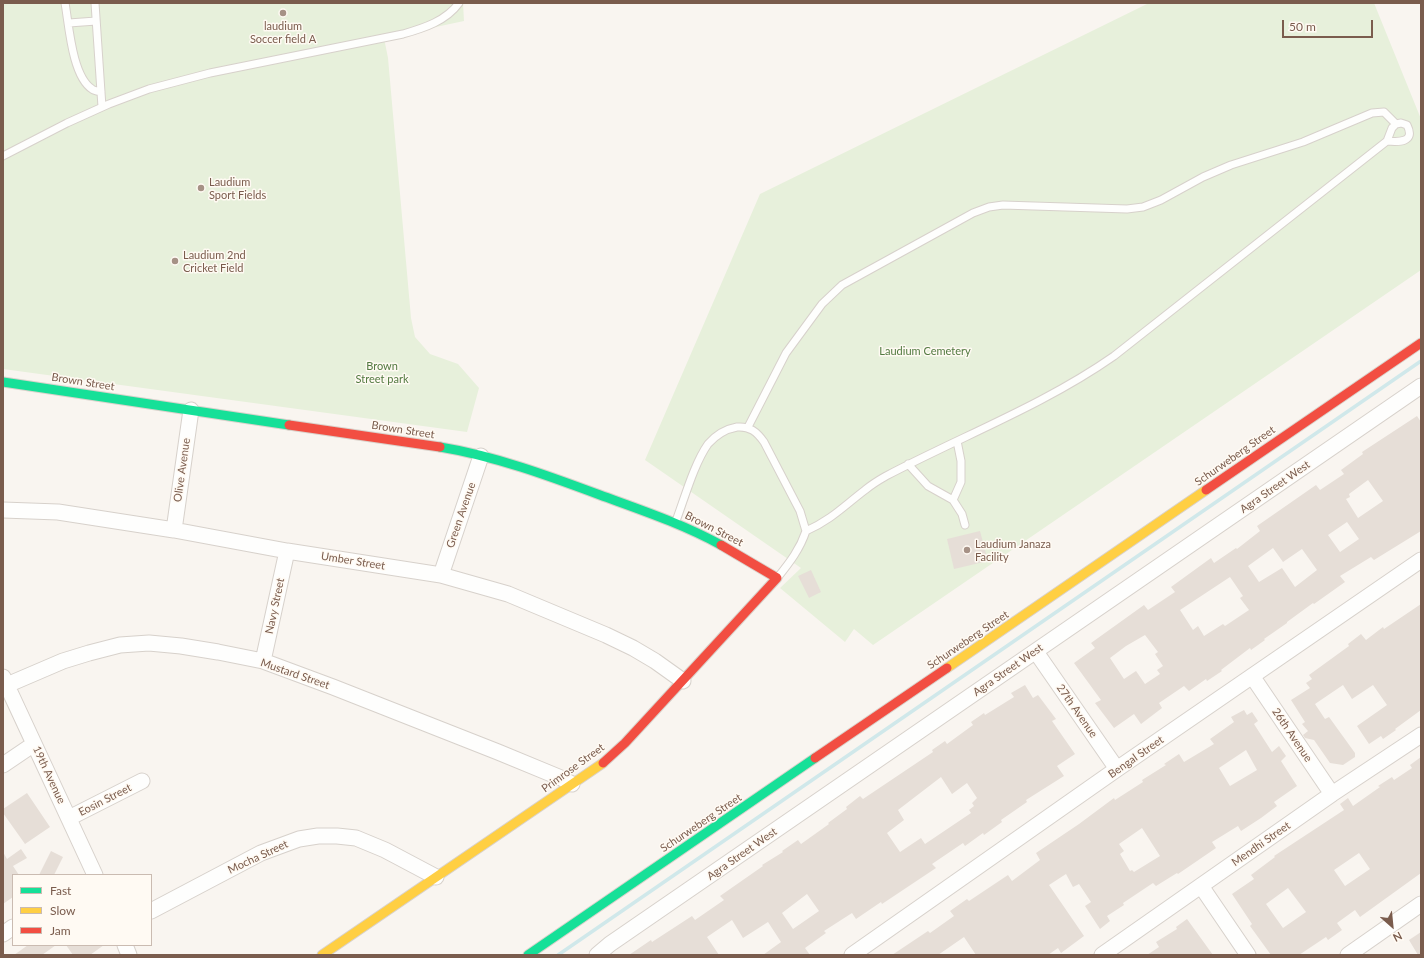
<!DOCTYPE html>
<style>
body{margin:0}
#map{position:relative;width:1424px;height:958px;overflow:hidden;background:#f9f5f0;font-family:Lato,sans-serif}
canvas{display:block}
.frame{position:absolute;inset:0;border:4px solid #7a5c4d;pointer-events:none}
.legend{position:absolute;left:12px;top:874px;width:140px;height:72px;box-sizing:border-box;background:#fffaf3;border:1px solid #cabbb1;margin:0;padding:5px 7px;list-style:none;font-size:12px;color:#7a5c4d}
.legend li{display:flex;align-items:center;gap:8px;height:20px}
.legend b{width:20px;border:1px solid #cabbb1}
.north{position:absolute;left:1372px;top:906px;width:40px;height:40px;-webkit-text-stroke:3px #fffaf3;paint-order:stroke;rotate:153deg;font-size:11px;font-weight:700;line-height:16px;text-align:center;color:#7a5c4d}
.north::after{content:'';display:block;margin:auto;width:14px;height:18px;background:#7a5c4d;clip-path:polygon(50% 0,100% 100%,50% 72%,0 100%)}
.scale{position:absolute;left:1282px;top:20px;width:91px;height:18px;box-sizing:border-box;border:2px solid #7a5c4d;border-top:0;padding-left:5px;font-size:12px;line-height:14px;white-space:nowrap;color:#7a5c4d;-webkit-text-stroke:3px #fffaf3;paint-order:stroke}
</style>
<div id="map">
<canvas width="1424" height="958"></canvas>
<div class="frame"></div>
<ul class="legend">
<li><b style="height:5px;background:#16e098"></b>Fast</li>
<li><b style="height:5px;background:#ffcf43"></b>Slow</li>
<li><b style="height:5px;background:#f24e42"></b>Jam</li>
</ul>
<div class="north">N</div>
<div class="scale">50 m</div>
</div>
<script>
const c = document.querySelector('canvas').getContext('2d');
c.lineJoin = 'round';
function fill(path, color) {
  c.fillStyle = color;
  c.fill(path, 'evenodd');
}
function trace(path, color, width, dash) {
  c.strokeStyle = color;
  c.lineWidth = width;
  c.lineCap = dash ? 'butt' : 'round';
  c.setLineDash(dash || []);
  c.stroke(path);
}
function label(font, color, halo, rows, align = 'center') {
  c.font = font + ' Lato,sans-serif';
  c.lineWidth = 3;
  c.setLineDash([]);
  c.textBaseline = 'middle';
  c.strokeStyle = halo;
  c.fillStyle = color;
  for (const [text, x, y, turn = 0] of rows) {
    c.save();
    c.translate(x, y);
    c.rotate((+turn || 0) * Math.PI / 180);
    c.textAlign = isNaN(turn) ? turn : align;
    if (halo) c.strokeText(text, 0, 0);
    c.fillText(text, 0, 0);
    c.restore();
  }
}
fill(new Path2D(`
 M3,3H463L464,21L384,38L388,58L411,318L415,337L430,354L458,364L479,388L467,432L3,369Z
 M1149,3H1374L1421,119V270L873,645L854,629L845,642L780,588L801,568L645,460L760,194Z`), '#e7f0db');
trace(new Path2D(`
 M558,955L1421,361`), '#d0e8ea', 3.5);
fill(new Path2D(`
 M1417,416L1421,422V531L1374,560L1371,557L1340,576L1345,582L1314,604L1313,603L1287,622V623L1264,639L1265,640L1251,650L1250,648L1221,670L1222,671L1207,681L1206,679L1189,691L1184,686L1159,703L1162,708L1141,724L1134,714L1114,728L1095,703L1101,700L1074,663L1095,648L1091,643L1144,605L1148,610L1175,592L1171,587L1211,558L1214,563L1236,548L1237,549L1260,531L1257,526L1316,485L1320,490L1344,474L1341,470L1363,454L1362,452ZM1368,480L1383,501L1358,518L1346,499L1350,497L1349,494ZM1347,522L1359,539L1340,552L1328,535ZM1273,548L1283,562L1302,549L1317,570L1295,587L1282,568L1259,582L1248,566ZM1230,577L1243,596L1240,598L1249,610L1225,626L1223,624L1204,636L1198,626L1193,630L1180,610ZM1145,635L1158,652L1155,654L1163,666L1157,670L1160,674L1145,684L1136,671L1124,679L1110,658L1126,646Z
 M980,531L988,561L954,569L947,539Z
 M811,570L821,592L809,598L798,576Z
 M1421,604V710L1395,729L1396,730L1383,739L1381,736L1369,744L1357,726L1387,705L1373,685L1352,699L1343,685L1315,704L1325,719L1329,717L1355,753V757L1343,765L1330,763L1314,740L1305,738L1303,735L1308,731L1302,724L1305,722L1291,700L1310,688L1306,683L1312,679L1309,675L1349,646L1348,644L1361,634L1366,640L1383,627L1384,629Z
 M1025,685L1033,698L1038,695L1056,719L1052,721L1075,754L1057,766L1064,776L1026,800L1027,802L1001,820L1002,822L984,835L983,833L965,846L963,843L932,864L936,868L882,904L881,902L856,919L852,913L824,931L826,933L805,948L810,955H763L781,942L768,922L743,938L732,920L707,937L719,955H629L651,940L652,942L692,916L695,920L724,900L720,896L763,866L762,865L783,852L782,851L798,840L801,844L829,824L828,823L847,809L846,807L860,796L863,799L933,752L932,750L945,741L947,744L973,725L971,722L984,713L985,715L1014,697L1011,693ZM941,777L952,794L967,783L977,798L972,803L974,806L969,810L971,813L925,844L921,838L900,852L887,833L904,820L898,810ZM807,894L819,911L793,929L782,913Z
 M1244,710L1247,715L1252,712L1258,721L1254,724L1272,752L1279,746L1286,756L1281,761L1297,786L1274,802L1277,806L1261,818L1241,831L1238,826L1212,842L1216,848L1178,874L1177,873L1156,886L1153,883L1123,903L1124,905L1107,916L1110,921L1100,929L1085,906L1091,902L1079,884L1073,887L1066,874L1049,885L1084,936L1061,953L1058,948L1048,955H976L964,937L938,955H892L928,931L930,933L954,916L950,911L967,899L969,901L1008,875L1012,881L1040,860L1036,853L1079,824L1114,798L1115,800L1143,782L1142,780L1166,765L1164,764L1179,754L1184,762L1214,744L1210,739L1234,722L1231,717ZM1246,750L1257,770L1230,786L1219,768ZM1142,828L1160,856L1134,872L1132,870L1130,871L1120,854L1124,851L1119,844Z
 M1421,757V873L1360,917L1355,910L1337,923L1342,930L1328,940L1326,937L1299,955H1271L1250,926L1252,924L1232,894L1254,879L1251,875L1275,857L1274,856L1344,810L1340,804L1348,798L1353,806L1380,787L1378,786L1392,777L1394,780L1412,768L1410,765ZM1359,853L1370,869L1345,886L1334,870ZM1288,888L1306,912L1283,928L1266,904Z
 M27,793L50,827L25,844L3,813V809Z
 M21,849L27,858L13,866L19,875H13V897L3,904V852L7,859Z
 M51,851L63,857L54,875H39Z
 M1187,919L1213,955H1147L1159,947L1156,942L1177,929L1176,927Z
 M1421,932V955H1418L1409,940Z
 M28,945H56L42,955H14Z
 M66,945H104L90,955H73Z`), '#e6ded7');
const lane = new Path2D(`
 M65,3C69,25 72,76 92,89C94,91 98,91 101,92
 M95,3L102,107
 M69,23L96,21
 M3,156L67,123L109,104L149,89L210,73L403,34C424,28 446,21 459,3
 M748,427L786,353L822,304L842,285L973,213L989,207L1003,205L1127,209L1143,207L1161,200L1203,177L1231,165L1303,142L1372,113L1384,112L1396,124
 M908,464L928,486L953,500L962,514L965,525
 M953,500L961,482V461L957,441
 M676,521C685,497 694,464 708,444C715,436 726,429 737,427C750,426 757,432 764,442L800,511L806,531
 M806,531C831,520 844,506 865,490C871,485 879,480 886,476C962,436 1044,405 1114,356L1387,141L1392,128L1396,124L1401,123L1407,125C1416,143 1398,142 1387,141
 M778,577C790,562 800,549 806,531`);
const street = new Path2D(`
 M3,510L58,512L174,530L287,551L441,575L508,594L606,635L633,648L655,661L683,681
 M174,530L191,410
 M441,575L481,456
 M1036,652L1117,769
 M263,661L287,551
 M1252,676L1332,794
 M3,677L95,875
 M7,685L63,661L89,653L120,645L149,643L181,646L218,652L263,661L333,687L498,752L561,778L572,784
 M3,765L34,744
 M69,818L142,781
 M1201,886L1248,955
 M151,911L261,853L299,839L318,836H337L356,838L385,850L436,877
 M3,934L13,927
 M125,945L129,955
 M597,955L610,944L1421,386
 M852,955L1117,769L1421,560
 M1102,955L1332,794L1421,735
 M1348,955L1421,904`);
const fast = new Path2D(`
 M3,382L289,425
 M440,447C495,456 549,476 600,495C641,510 683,524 721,545
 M528,955L815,758`);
const slow = new Path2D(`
 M947,668L1206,490
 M322,955L603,763`);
const jam = new Path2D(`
 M289,425L440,447
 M1206,490L1421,343
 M815,758L947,668
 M603,763L625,743L777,578L721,545`);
trace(lane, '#d7d1cb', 9);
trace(street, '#d7d1cb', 17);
trace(fast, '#d9d2cb', 11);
trace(slow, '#d9d2cb', 11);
trace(jam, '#d9d2cb', 11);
trace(lane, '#fefefd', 7);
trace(street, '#fefefd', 15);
trace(fast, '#16e098', 9);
trace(slow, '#ffcf43', 9);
trace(jam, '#f24e42', 9);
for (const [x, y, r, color] of [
 [283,13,4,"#a69286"],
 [201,188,4,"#a69286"],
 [175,261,4,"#a69286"],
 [967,550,4,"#a69286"]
]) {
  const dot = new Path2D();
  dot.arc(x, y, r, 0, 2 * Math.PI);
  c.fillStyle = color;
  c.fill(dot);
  trace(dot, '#fffaf3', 1.5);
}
label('11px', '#7a5c4d', '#fffaf3', [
 ["laudium",283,26,"center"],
 ["Soccer field A",283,39,"center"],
 ["Laudium",209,182],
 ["Sport Fields",209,195],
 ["Laudium 2nd",183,255],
 ["Cricket Field",183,268],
 ["Laudium Janaza",975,544],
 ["Facility",975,557]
], 'left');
label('11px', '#537a41', '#fffaf3', [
 ["Laudium Cemetery",925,351],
 ["Brown",382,366],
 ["Street park",382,379]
]);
label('11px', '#7a5c4d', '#fffaf3', [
 ["Brown Street",83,382,9],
 ["Brown Street",403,430,9],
 ["Schurweberg Street",1235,456,-35],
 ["Olive Avenue",182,470,-82],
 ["Agra Street West",1275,487,-35],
 ["Green Avenue",461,515,-71],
 ["Brown Street",714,529,27],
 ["Umber Street",353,561,9],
 ["Navy Street",275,606,-78],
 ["Schurweberg Street",968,640,-34],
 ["Agra Street West",1008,670,-35],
 ["Mustard Street",295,674,19],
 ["27th Avenue",1077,711,55],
 ["26th Avenue",1292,735,56],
 ["Bengal Street",1136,757,-35],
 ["Primrose Street",573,768,-36],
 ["19th Avenue",49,775,65],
 ["Eosin Street",105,800,-27],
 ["Schurweberg Street",701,823,-34],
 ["Mendhi Street",1261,844,-35],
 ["Agra Street West",742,854,-35],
 ["Mocha Street",258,857,-25]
]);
</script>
